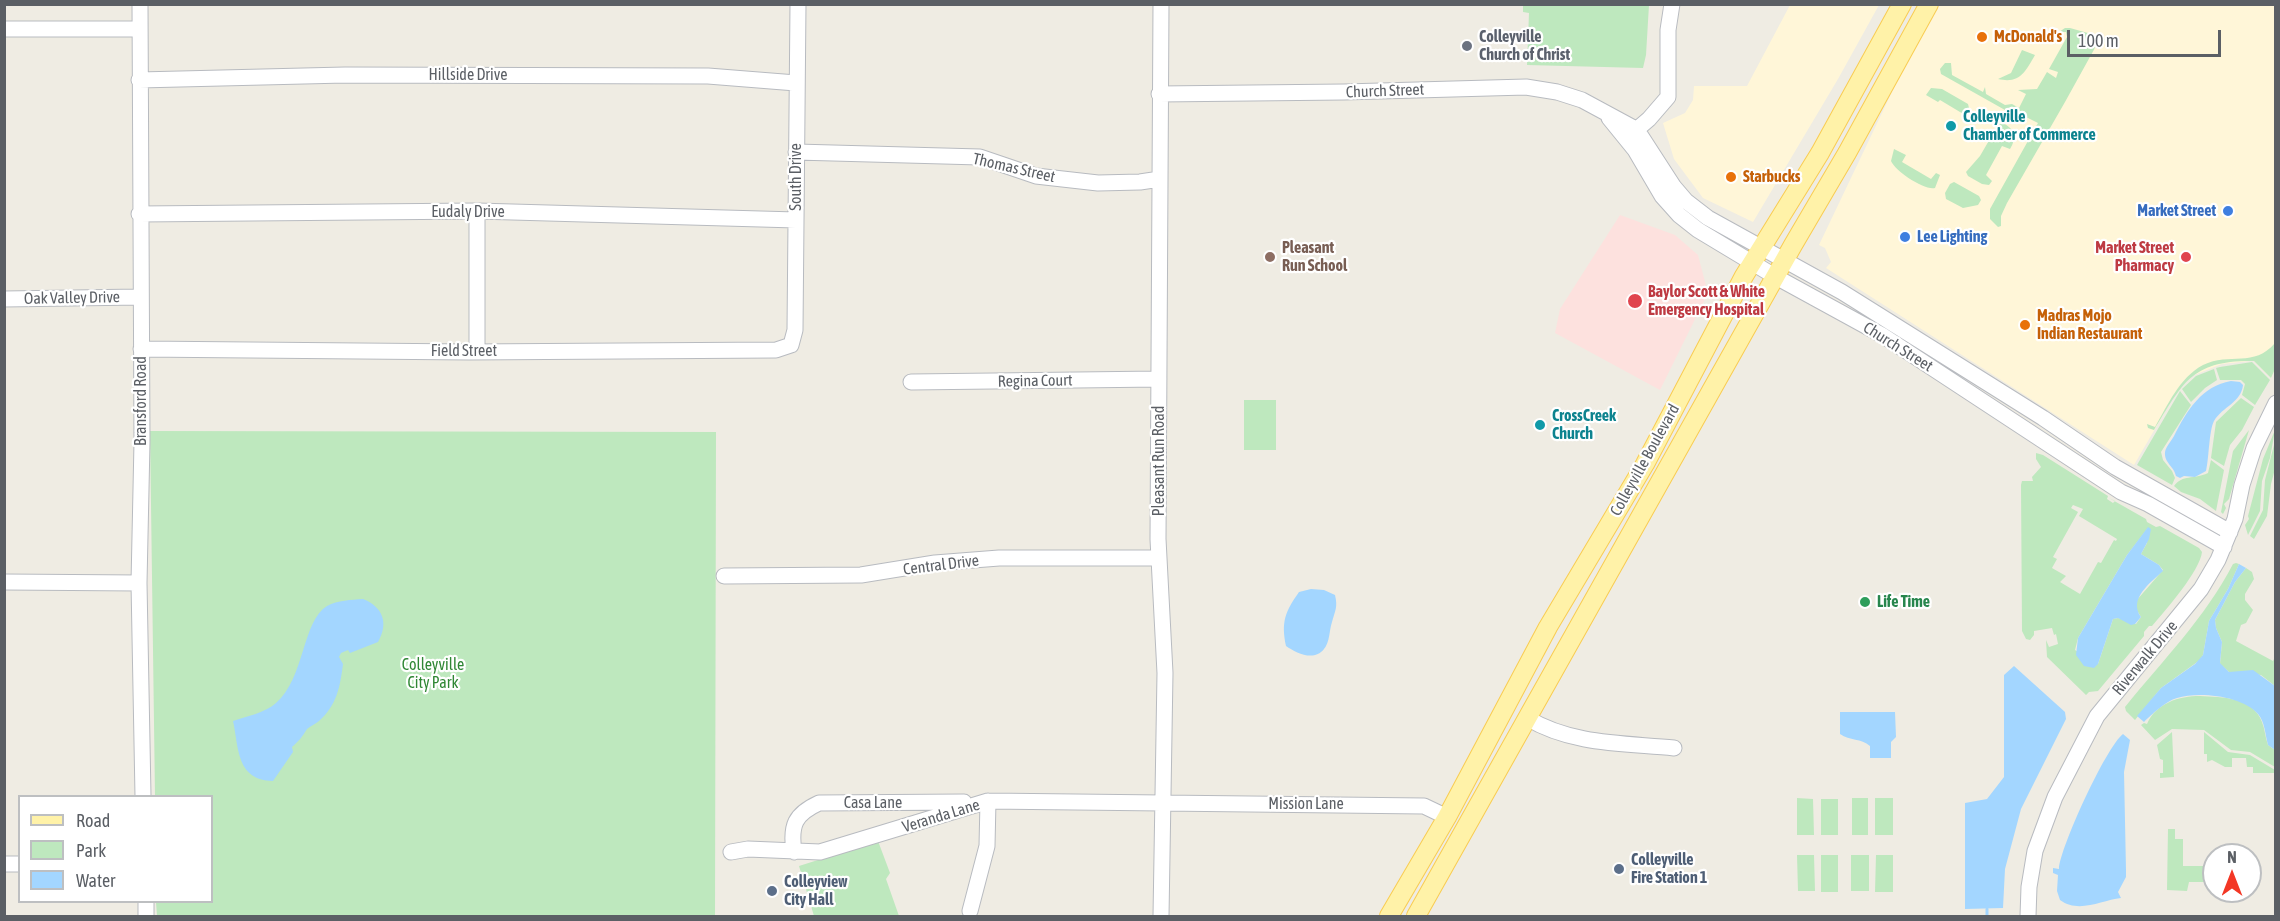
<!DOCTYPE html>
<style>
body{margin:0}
#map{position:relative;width:2280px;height:921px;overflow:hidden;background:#efece3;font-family:"Asap Condensed",sans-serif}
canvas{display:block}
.frame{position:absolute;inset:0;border:6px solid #5b5f65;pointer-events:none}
.legend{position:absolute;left:18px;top:795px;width:195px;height:108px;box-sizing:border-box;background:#fff;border:2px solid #bdbfc1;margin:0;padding:8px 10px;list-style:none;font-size:18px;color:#5b5f65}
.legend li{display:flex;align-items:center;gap:12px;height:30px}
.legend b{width:30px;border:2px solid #bdbfc1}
.north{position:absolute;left:2202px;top:843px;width:60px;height:60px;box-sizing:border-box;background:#fff;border:2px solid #bdbfc1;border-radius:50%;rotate:0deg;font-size:16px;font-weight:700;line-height:24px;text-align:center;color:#5b5f65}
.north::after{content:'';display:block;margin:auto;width:21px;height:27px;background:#f33725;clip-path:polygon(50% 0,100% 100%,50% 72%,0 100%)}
.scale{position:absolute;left:2067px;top:30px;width:154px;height:27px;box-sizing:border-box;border:3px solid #5b5f65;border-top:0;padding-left:8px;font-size:18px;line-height:21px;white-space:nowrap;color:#5b5f65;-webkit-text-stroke:4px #fff;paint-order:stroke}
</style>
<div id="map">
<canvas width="2280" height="921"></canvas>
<div class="frame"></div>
<ul class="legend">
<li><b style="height:8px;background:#fff2a8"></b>Road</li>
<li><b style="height:16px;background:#bee8be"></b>Park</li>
<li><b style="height:16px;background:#a3d6ff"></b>Water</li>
</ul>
<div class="north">N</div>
<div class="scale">100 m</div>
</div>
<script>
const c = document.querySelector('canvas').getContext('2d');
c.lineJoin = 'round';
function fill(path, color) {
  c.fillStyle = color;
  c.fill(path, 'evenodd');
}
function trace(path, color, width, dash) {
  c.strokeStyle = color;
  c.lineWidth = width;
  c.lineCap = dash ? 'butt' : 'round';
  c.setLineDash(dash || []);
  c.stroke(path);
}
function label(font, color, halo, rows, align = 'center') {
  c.font = font + ' "Asap Condensed",sans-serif';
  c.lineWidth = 4.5;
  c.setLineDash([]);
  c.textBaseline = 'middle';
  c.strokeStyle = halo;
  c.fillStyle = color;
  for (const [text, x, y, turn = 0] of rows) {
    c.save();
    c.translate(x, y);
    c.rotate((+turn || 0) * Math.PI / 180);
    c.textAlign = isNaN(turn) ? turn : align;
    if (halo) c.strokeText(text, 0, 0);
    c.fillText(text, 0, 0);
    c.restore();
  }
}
fill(new Path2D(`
 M1790,5H1879L1838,79L1753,222L1703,198L1674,159L1663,123L1685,113L1693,100L1694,86H1747Z
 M1940,5H2275V369L2271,378L2254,361H2250L2222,364L2192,376L2177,391L2134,465L1826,268L1831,262L1825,248L1819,245L1902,71Z`), '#fff6d8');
fill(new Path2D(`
 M1620,215L1675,235L1698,255L1708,293L1660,390L1555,333L1560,309Z`), '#fde1de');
fill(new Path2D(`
 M1523,5H1649L1646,55L1643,68L1527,65L1529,13L1523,12Z
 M2070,28L2102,37L2105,39L2104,43L2096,46L2065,102L2007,203L2001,216V226L1998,227L1990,219V209L2038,123L2028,118L2021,119L1941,74L1940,69L1945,63H1951L1952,75L1983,92L1985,87L1986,94L2005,105L2012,104L2019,108L2026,94L2018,90L2037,89L2047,72L2056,78L2058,72L2049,69L2067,37L2066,32H2059L2065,28Z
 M2022,50L2035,55C2025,72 2020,84 1998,79L2011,73Z
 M1931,88L1942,89L1968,104L1969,108L1965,115L1940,100L1938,102L1926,95Z
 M2003,123C2015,129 2017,138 2010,149L2002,146L1986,175L1992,181L1989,185L1982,184L1968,176L1966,172L1980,156L1998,125Z
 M1894,149L1906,155L1902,162L1931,179L1936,173L1940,175L1935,188C1925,191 1895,171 1891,161Z
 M1954,182L1979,196L1981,200L1978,205L1963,208L1946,199L1945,193L1950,184Z
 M2275,343V369L2271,378L2254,361C2191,360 2183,383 2154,430L2148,428L2147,424L2155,427C2168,405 2179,378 2203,365C2230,352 2254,368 2275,343Z
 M2252,362L2270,380L2255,405L2242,395L2245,384L2241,380H2220L2216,368L2220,367Z
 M2214,369L2217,380L2205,388L2191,402L2182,389L2196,376Z
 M2180,391L2191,405L2161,452L2163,460L2172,471L2175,478L2172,485L2137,465Z
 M2241,398L2254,407L2242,430L2230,445L2224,466L2211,458L2216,422Z
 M1244,400H1276V450H1244Z
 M2249,430L2229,499L2224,504L2226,508L2223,514L2221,512L2233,451Z
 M2275,430L2270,458L2262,481L2260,511L2248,535L2245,525L2249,519L2248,516L2263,459Z
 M150,431L716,432L715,916H157L156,902H212V796H155Z
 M2275,441V469L2271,484L2267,516L2254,539L2250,536L2263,510L2265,480Z
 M2036,453L2043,455L2108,496L2107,499L2113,503L2115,501L2109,498L2146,519L2147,522L2156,527L2160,526L2199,548L2202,552C2200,571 2165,611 2152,626H2149L2144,632V636L2098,691L2089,692L2086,695L2047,657L2046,640L2049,647L2058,644L2056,634L2054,635L2052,628L2034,631V635L2030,640L2026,639L2022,631L2021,485L2022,481H2033L2032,477L2041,467L2036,459ZM2073,505L2083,509L2079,516L2117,539L2116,541L2114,540L2101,563L2098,562L2080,594L2060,582L2066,576L2052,568L2057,559L2053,557L2078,512L2071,508ZM2148,528L2147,543L2141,554L2159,565L2163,570L2136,601V609L2141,617L2136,624L2118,618L2113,619L2098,664L2075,650L2078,638L2127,555Z
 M2211,460L2224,470L2216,511L2200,499L2181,492L2174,486C2183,474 2193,480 2208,473Z
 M2236,563L2239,564L2228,589L2209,621L2203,655L2200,660L2161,688L2135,720L2126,711L2125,707C2163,660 2205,618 2233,564Z
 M2246,568L2252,572L2254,579L2245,594V600L2253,610L2246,623L2241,625L2236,641L2273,661L2275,657V686L2261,675L2229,672L2220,664L2222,642L2216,628L2215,620L2235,582Z
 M2200,696C2222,697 2253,697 2262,722C2265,729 2265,737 2268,745L2275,750V767L2250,752L2231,750L2204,730L2172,729L2155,740L2141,725L2144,723L2147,724C2156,703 2179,696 2200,696Z
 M2172,732L2174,777L2160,778V773H2163V760L2160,759L2157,745Z
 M2204,732L2228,752L2250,755L2275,770V773H2253V767H2247L2246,758H2232V767H2225L2212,760L2207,762V754H2204Z
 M1797,798L1813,799L1814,835H1797Z
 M1852,798H1868V835H1852Z
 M1875,798H1893V835H1875Z
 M1821,799H1838V835H1821Z
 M2168,829H2175V839H2183V866H2209L2208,882H2189L2187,891L2167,890Z
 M878,841L890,873L886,879L899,916H814L799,866Z
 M1797,855H1814L1815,891H1798Z
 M1821,855H1838V892H1821Z
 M1851,855H1869V891H1851Z
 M1876,855H1893V892H1875Z`), '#bee8be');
fill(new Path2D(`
 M2231,381L2240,382L2243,385C2241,403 2223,406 2214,421C2209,430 2209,459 2206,471L2195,477L2184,476L2180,478L2176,476C2174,466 2164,463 2165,452C2166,447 2171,441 2174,436C2187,410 2202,386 2231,381Z
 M2148,527L2151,529L2149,539L2141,554L2159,565L2163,571C2150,583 2128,599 2141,617L2135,624L2131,625L2118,618L2113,619L2098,664L2094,668L2084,666L2076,655L2078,638L2127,555Z
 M2239,564L2246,568L2235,582L2215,620L2216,628L2222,642L2220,663L2229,672L2253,670L2275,686V750L2268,745C2265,734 2265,722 2258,714C2243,696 2199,691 2177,698C2166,701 2151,715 2144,722L2137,716L2161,688L2195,664L2203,655L2209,621L2228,589Z
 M1311,589L1324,590L1335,595C1338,607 1335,611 1332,622C1329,631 1330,642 1324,649C1314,662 1296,653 1286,646C1281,622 1285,612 1299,592Z
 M363,599C383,607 389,623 378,642L350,653L348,650L341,653L339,657L343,664C340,687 337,705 319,721C316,724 310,726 307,729C302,737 300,740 292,747L293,752L273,781C236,780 239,748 233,721C247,716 265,713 276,703C305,678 302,621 327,606C338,600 351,600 363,599Z
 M2014,666L2065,712L2066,719L2021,809L2005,869L2003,908L1965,909V803L1987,799L2004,777V675Z
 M1840,712H1895L1896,737L1891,742V758H1870V746C1861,738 1850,741 1840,734Z
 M2123,734L2130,740L2124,772L2126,870V877L2118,892L2121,898C2102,900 2079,914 2060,900L2057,891L2058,875L2053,873V868L2059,869C2060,848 2106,747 2123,734Z`), '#a3d6ff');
trace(new Path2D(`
 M1987,916V909`), '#a3d6ff', 3);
const minor = new Path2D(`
 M140,4L142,442L139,583L143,796
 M1161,4L1158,539L1165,673L1161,916
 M4,29H139
 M139,80L345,75L708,76L796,83
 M1159,94L1344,92L1526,87L1557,92L1582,100L1632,127L1641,136L1674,187L1686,201L1708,218L1842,292L2043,418L2115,467L2230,532
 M1609,118L1635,150L1662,196L1679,215L1698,230L1776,277L1882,335L2121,492L2148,504L2224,547
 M1628,137L1649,119L1668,97V30L1672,4
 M796,152L980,157L1036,176L1098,183L1140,182L1160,179
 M139,214L477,211L796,220
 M4,299L140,297
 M141,349L469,352L776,350L791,345L795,330L798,4
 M477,351V211
 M911,382L1159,379
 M724,576L861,575L935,563L999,558H1159
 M4,582L139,583
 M1527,718C1572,745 1623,743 1674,748
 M731,852L748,849L820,852L988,801L1424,806L1447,817
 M794,852C790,825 795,814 819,803L964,802
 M4,864H20
 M146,902V916
 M970,911L987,846L988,801
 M2028,916L2029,887L2035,851L2055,797L2097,716L2201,589L2218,560L2235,519L2242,485L2254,448L2276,403`);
const major = new Path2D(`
 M1389,916L1447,817L1548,627L1645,464L1744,276L1820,153L1902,4
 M1416,916L1793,245L1847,153L1929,4`);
trace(minor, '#b8bbc0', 17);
trace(major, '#f9cc51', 20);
trace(minor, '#fff', 15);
trace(major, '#fff2a8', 18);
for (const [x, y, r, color] of [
 [1982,37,6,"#e8710a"],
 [1467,46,6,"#6b7280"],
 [1951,126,6,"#0f9aa8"],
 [1731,177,6,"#e8710a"],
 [2228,211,6,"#3f7fe0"],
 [1905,237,6,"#3f7fe0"],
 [1270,257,6,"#8d6e63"],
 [2186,257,6,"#e0444e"],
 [1635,301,8,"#e0444e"],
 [2025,325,6,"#e8710a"],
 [1540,425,6,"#0f9aa8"],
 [1865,602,6,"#2e9e5b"],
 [1619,869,6,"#5c6f8a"],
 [772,891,6,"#5c6f8a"]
]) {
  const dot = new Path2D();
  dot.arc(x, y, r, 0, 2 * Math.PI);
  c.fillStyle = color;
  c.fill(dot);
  trace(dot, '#fff', 2);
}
label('bold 16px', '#5b616d', '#fff', [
 ["Colleyville",1479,37],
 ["Church of Christ",1479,55]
], 'left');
label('bold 16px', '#c56008', '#fff', [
 ["McDonald's",1994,37],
 ["Starbucks",1743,177],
 ["Madras Mojo",2037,316],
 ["Indian Restaurant",2037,334]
], 'left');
label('16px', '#5b5f65', '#fff', [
 ["Hillside Drive",468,75],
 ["Church Street",1385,91,-2],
 ["Thomas Street",1014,168,13],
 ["South Drive",796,177,-90],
 ["Eudaly Drive",468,212],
 ["Oak Valley Drive",72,298,-1],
 ["Church Street",1898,347,32],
 ["Field Street",464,351],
 ["Regina Court",1035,381,-1],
 ["Bransford Road",141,401,-90],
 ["Colleyville Boulevard",1645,460,-61],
 ["Pleasant Run Road",1159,461,-90],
 ["Central Drive",941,565,-7],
 ["Riverwalk Drive",2145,658,-50],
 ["Casa Lane",873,803],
 ["Mission Lane",1306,804],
 ["Veranda Lane",941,816,-17]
]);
label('bold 16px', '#0d838f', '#fff', [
 ["Colleyville",1963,117],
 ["Chamber of Commerce",1963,135],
 ["CrossCreek",1552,416],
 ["Church",1552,434]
], 'left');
label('bold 16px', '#366cbe', '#fff', [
 ["Market Street",2216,211],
 ["Lee Lighting",1917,237,"left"]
], 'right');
label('bold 16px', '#785e54', '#fff', [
 ["Pleasant",1282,248],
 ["Run School",1282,266]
], 'left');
label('bold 16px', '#be3a42', '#fff', [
 ["Market Street",2174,248],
 ["Pharmacy",2174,266],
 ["Baylor Scott & White",1648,292,"left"],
 ["Emergency Hospital",1648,310,"left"]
], 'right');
label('bold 16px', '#27864d', '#fff', [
 ["Life Time",1877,602]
], 'left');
label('16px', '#308735', '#fff', [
 ["Colleyville",433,665],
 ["City Park",433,683]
]);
label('bold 16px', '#4e5e75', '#fff', [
 ["Colleyville",1631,860],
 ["Fire Station 1",1631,878],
 ["Colleyview",784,882],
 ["City Hall",784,900]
], 'left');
</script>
